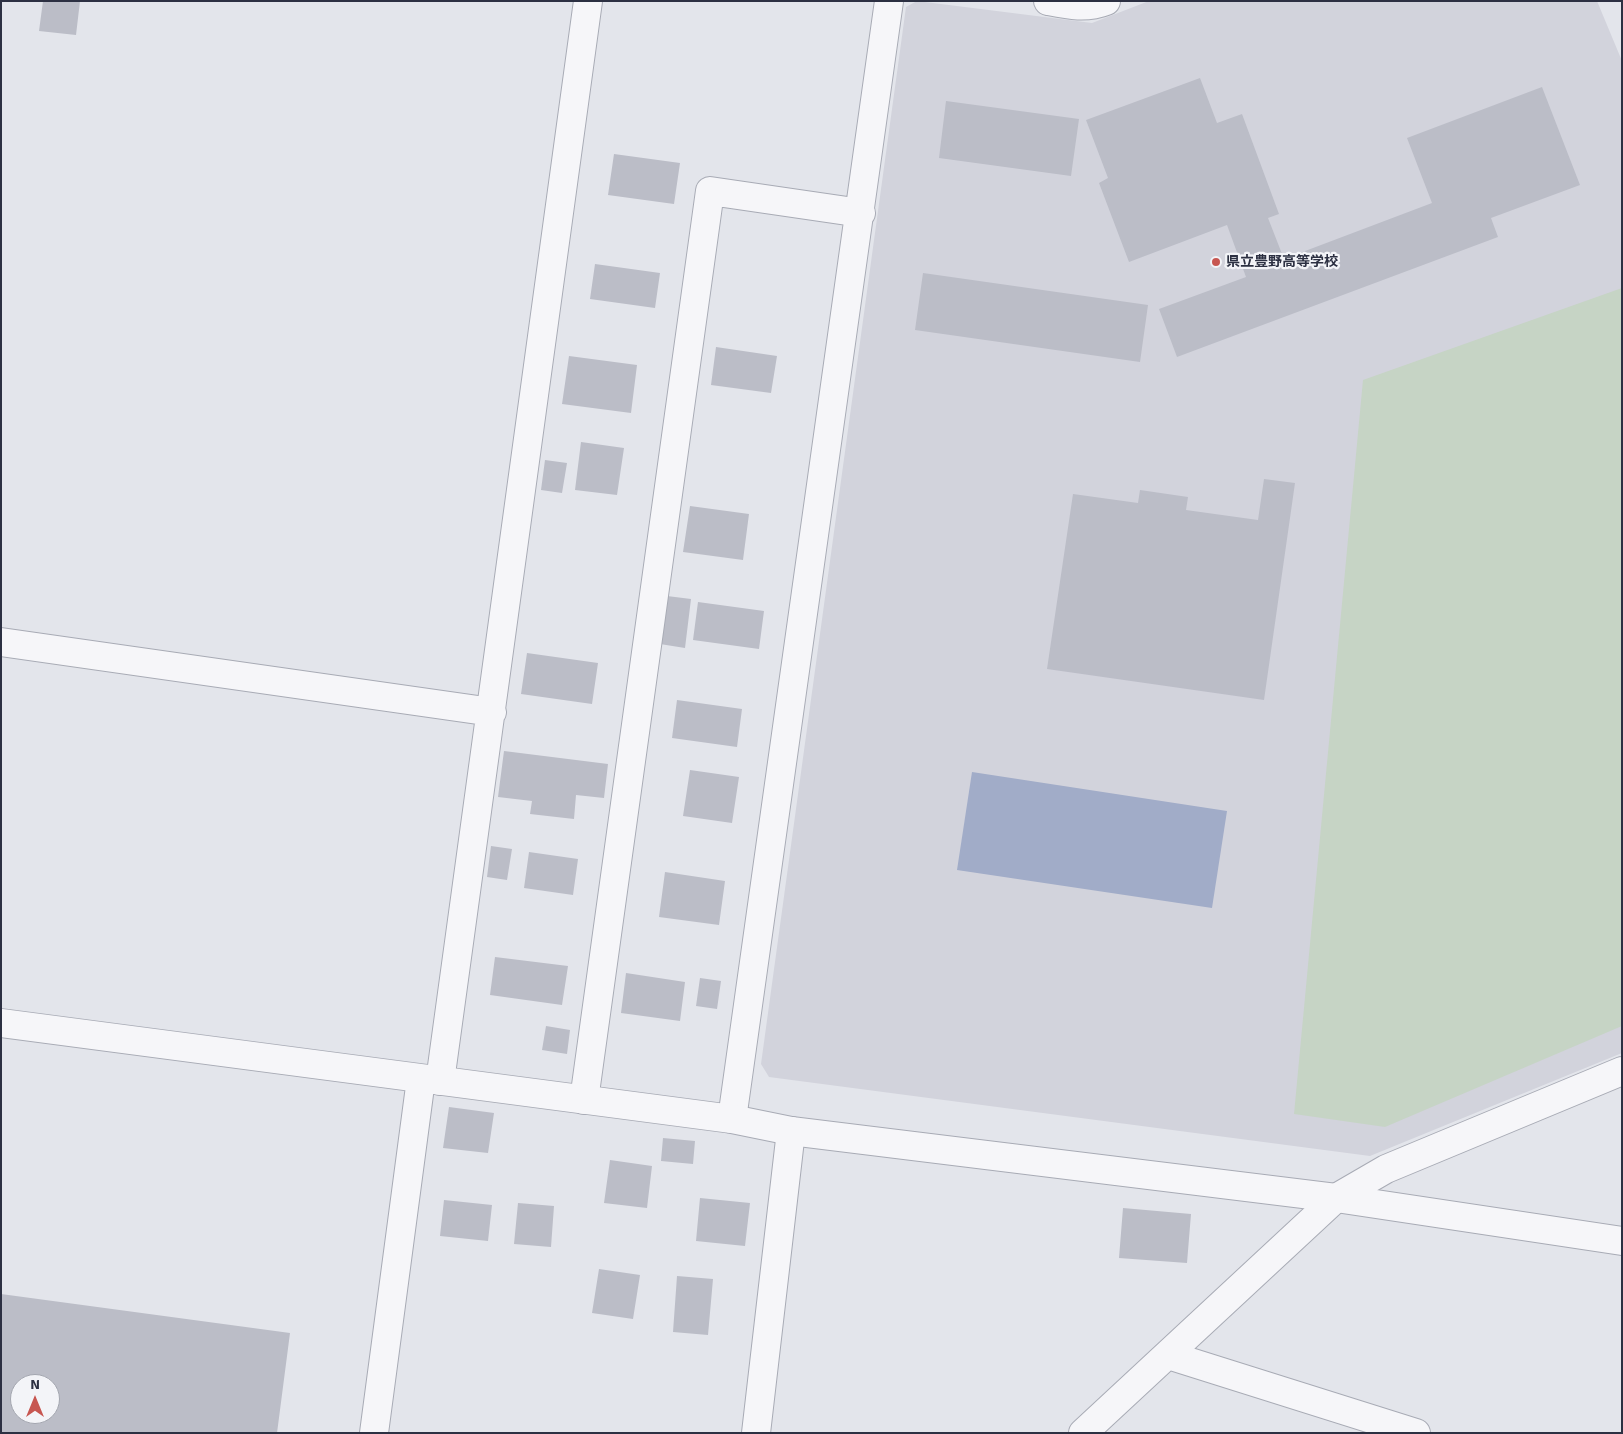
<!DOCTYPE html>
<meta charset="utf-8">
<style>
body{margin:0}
#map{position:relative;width:1623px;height:1434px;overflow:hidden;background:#e3e5eb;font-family:Signika,sans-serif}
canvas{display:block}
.frame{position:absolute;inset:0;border:2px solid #2c3042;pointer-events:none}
.north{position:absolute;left:10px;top:1374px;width:50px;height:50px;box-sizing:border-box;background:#f3f4f8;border:1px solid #a3a6af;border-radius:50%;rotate:0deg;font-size:14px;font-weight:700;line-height:20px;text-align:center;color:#2c3042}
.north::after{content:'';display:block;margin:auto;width:18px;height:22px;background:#c75651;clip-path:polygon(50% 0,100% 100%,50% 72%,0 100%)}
</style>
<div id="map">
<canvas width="1623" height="1434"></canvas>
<div class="frame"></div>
<div class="north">N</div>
</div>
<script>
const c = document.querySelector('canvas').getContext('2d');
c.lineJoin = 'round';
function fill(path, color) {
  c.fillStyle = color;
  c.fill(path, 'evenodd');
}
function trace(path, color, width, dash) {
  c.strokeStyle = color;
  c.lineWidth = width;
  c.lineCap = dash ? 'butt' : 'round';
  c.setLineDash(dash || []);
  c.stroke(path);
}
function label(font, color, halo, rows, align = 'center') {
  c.font = font + ' Signika,"Noto Sans JP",sans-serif';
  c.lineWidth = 4.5;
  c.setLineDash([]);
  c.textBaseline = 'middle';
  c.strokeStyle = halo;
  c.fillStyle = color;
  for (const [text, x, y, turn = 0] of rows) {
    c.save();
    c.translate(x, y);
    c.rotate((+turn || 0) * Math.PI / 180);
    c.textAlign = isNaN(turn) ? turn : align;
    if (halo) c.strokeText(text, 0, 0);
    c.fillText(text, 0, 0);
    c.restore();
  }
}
fill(new Path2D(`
 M917,1L1092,23L1149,1H1597L1622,61V1053L1370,1156L769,1077L761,1064L906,7Z`), '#d2d3dc');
fill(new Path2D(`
 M1622,288V1026L1385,1127L1294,1114L1363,380Z`), '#c6d4c5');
fill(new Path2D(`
 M972,772L1227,811L1212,908L957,870Z`), '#a1acc8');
fill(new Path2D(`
 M43,1H80L76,35L39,31Z
 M1200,78L1217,123L1242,114L1279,214L1268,218L1284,259L1432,203L1407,138L1542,87L1580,185L1491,218L1498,237L1177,357L1159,309L1246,277L1227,225L1129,262L1099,183L1108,178L1086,120Z
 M946,101L1079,119L1071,176L939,158Z
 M614,154L680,163L674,204L608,195Z
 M595,264L660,273L655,308L590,299Z
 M923,273L1148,305L1140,362L915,330Z
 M716,347L777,356L771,393L711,385Z
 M569,356L637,365L631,413L562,404Z
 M581,442L624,448L617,495L575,490Z
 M545,460L567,463L562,493L541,490Z
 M1264,479L1295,483L1264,700L1047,669L1073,494L1138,503L1140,490L1188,497L1186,510L1258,520Z
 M690,506L749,514L743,560L683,552Z
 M667,596L691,599L685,648L660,644Z
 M698,602L764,611L759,649L693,640Z
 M527,653L598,663L592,704L521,694Z
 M677,700L742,709L737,747L672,738Z
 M504,751L608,764L604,798L576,795L574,819L530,814L532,801L498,797Z
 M690,770L739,777L732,823L683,816Z
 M491,846L512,849L507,880L487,877Z
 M529,852L578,859L573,895L524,888Z
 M665,872L725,881L719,925L659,917Z
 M495,957L568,966L562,1005L490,995Z
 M626,973L685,982L680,1021L621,1013Z
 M700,978L721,981L717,1009L696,1006Z
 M546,1026L570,1030L567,1054L542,1050Z
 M449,1107L494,1113L488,1153L443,1148Z
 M663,1138L695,1141L693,1164L661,1161Z
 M610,1160L652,1166L647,1208L604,1203Z
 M700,1198L750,1203L745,1246L696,1241Z
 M444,1200L492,1205L488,1241L440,1236Z
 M518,1203L554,1206L551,1247L514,1244Z
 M1123,1208L1191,1214L1187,1263L1119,1258Z
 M599,1269L640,1275L633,1319L592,1313Z
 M677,1276L713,1279L708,1335L673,1332Z
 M1,1294L290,1333L277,1433H1ZM20,1384H50V1414H20Z`), '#bbbdc7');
const minor = new Path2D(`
 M1048,1C1068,5 1086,9 1106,1
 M1,642L492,712
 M440,1081L588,1
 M584,1100L710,191L861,213
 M732,1119L889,1
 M1168,1355L1416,1433
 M374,1433L421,1079
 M756,1433L791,1131
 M1083,1433L1336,1198L1386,1169L1622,1071`);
const tertiary = new Path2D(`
 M1,1023L732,1119L791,1131L1336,1198L1622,1241`);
trace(minor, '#a8abb5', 30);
trace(tertiary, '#a8abb5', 30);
trace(minor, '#f6f6f9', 28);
trace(tertiary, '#f6f6f9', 28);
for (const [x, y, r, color] of [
 [1216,262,5,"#c75651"]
]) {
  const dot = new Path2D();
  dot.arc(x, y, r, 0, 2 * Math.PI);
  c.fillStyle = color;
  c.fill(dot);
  trace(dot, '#f3f4f8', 2);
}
label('bold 14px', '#2c3042', '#f3f4f8', [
 ["県立豊野高等学校",1226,262]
], 'left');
</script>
